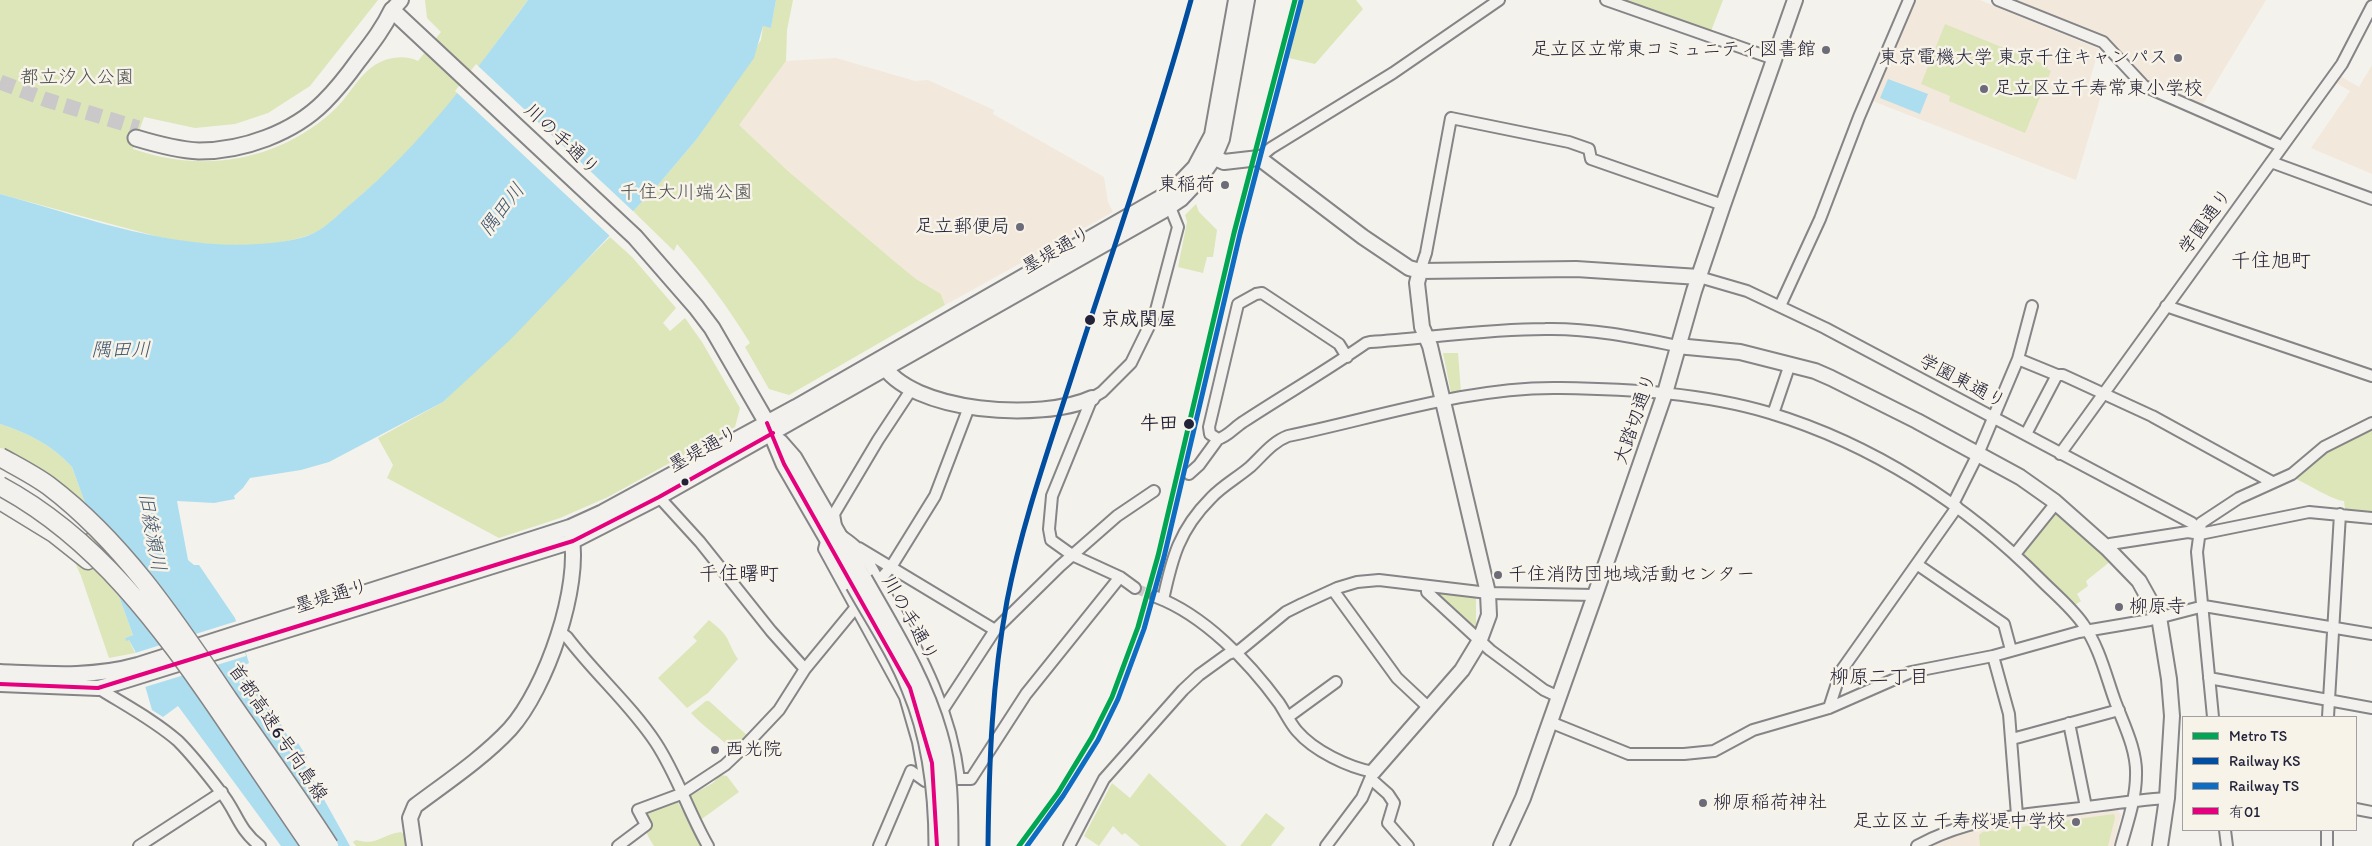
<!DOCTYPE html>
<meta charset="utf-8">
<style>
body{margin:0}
#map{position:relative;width:2372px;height:846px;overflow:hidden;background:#f4f2ec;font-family:Itim,"Klee One",sans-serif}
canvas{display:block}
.legend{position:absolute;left:2182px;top:716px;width:175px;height:115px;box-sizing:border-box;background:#f7f3e8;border:1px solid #a29fa3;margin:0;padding:6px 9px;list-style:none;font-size:15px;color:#22223b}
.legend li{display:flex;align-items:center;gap:10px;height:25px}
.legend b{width:25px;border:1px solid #a29fa3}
</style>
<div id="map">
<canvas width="2372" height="846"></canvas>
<ul class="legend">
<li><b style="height:6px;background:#00a651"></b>Metro TS</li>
<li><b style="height:6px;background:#014ea0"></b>Railway KS</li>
<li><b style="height:6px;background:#0f6cc3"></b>Railway TS</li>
<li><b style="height:6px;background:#e5007d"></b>有01</li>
</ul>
</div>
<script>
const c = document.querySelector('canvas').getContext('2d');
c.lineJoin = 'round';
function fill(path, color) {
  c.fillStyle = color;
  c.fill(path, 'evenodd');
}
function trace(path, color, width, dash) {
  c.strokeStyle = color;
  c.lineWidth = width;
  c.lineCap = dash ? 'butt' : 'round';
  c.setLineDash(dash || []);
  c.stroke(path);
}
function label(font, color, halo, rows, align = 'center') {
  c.font = font + ' Itim,"Klee One",sans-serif';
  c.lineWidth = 5;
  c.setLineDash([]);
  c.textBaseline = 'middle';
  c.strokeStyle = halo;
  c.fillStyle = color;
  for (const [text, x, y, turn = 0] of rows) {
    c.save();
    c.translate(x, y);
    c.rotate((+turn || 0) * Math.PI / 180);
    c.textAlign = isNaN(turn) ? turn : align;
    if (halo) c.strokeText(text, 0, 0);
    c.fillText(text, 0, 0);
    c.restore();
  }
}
fill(new Path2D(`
 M1912,0H1980L2099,49L2088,86L2100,91L2101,96L2076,180L1870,100L1889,55L1893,51Z
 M2016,0H2266L2203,104L2143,77L2108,39Z
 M836,58L915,81L928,80L994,110L993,114L1104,177L1108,202L1113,212L945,305L941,294L916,279L894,261L788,171L738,125L786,61Z
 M2372,65V174L2311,148L2350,91L2335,82L2340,76L2359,87Z
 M2118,810L2121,815L2114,846H1932L1957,835L1982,828Z`), '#f2e8dc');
fill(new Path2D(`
 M0,0H378L310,86L268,113L235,124L195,128L144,117L133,149C202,173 276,162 332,112C347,99 356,79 372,67C385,57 404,54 418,61L441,32L427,18L425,0H528C494,45 461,93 423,135C402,160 377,182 352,203C338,215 324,231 306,236C260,251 206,246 159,237L0,194Z
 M776,0H793L787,30L786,61L739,125L788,171L894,261L916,279L941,294L945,305L789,395L769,389L745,347L750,343C728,307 704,275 677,244L674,251L633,211L658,185L696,140L761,40L763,26L771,27Z
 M1301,0H1356L1363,9L1315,64L1289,58Z
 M1625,0H1723L1711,31Z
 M1945,24L2048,66L2047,69L2051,71L2025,133L1949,101L1950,96L1921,84Z
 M1196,204L1199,212L1217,230L1213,257H1207L1203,273L1178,267L1187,222L1185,215Z
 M610,237L632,257L676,308L663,323L670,331L685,318L702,342L740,408L735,427L608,497L560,518L499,538L387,478L393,465L378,438L443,402Z
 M1443,353H1458L1461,392L1451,393Z
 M0,424C28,433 52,445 72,467L133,635L125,638L129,640L135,653L109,658L81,576L70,551L0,468Z
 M2372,430V514L2345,510L2344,501C2334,501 2306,483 2294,478L2331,449Z
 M2055,509L2112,560L2086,581L2088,586L2077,594L2081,601L2075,605L2021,552Z
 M1436,592L1476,596V624L1473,630L1434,596Z
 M709,620C715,625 723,631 727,638C731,646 733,652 738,659L708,693L687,708L658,678L697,641L693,637Z
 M706,701H709L749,737L734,752C721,737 704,728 691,713Z
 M1149,773L1227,846H1140L1125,833L1122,835L1113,826L1099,846L1084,836L1112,783L1130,798Z
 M720,775L727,776L739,792L699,821L688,797L713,783Z
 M677,801L703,846H654C647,835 641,825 646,812Z
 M1266,813L1285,828L1271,846H1240Z
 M2114,814L2115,818L2108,846H1980L1979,835L1983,832Z
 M401,832L406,836L408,846H356L353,842L356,840C378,846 380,835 401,832Z`), '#dce6b9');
fill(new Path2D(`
 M528,0H776L771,28L763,26L754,58L696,140L658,185L512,338L443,402L329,462L301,470L250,478L243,488L234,496L235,499L214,503L177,501L188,560L194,565H199L235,618L249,663L245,665L251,679L254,678L293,745L298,743L307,757L302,760L350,846H281L178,706L163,717L152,710L135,651L129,640L126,641L125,638L133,635L72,467C52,445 28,433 0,424V194C84,217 170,250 259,244C274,243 292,241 307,236C325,230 338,214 353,202C422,144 474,73 528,0Z
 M1888,79L1928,94L1920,114L1880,98Z`), '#addeef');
fill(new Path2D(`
 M476,64L635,213L612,238L455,91Z
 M237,621L246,656L145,687L135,653Z`), '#f4f2ec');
trace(new Path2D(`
 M1135,588L1156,597`), '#cac8c9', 10, [10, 5]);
trace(new Path2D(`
 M0,82L47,100L138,128`), '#cac8c9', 15, [15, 8]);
const street = new Path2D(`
 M1606,0L1774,59
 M1998,0L2103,42L2144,86L2281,146
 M1259,158L1271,148L1393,73L1499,0
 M2271,162L2372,199
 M1420,271L1426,253L1451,118L1569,142L1589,149L1591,159L1723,205
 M1699,277L1747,291L1825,328L2192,523L2200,534
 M1780,306L1820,219L1859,117L1909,0
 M2032,306L2018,359L2057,375H2063L2152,416L2272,482
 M2166,306L2372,376
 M1347,357L1339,344L1262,293L1256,294L1238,304L1209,427L1210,434L1218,439C1227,437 1235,427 1243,422C1284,395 1326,371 1366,343L1370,342C1428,338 1486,329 1545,329C1589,328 1635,337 1677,346
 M911,390L878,440L834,514L837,532C843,537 850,541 855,546C870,560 879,583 889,600C923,657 951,713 959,779
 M1773,414L1790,364
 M2026,434L2057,375
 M2060,454L2342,64L2372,6
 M1189,474L1199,465L1218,439
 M659,497L700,542L771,631L805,669
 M1953,504L1978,454L2018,359
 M827,538L824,549L905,697L918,742L925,781
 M859,548L995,630L1060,566L1117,516L1154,491
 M2107,548L2110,544L2188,532L2200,534L2309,512L2372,518
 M2015,554L2056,503
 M1918,565L2004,624L2011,650
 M878,582L891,567L935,496L969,407
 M1427,587V592L1490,650L1544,690L1559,697
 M1135,588L1120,577L1072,555L1051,540L1049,529L1052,496L1092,398L1102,392L1131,363L1155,314L1178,227L1170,207
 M1333,590L1397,678L1429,708
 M1156,597C1204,615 1249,662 1279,703C1285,712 1290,723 1297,731C1314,751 1348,767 1373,772L1362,798L1326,846
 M1163,600C1172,558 1179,530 1211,498C1222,486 1237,478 1250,467C1262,456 1272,442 1288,436C1375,418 1471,386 1561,388C1630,389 1703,393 1770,413C1872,444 1966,504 2041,580C2055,594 2072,608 2083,624C2099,646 2106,676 2115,701C2124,725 2137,750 2136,775C2136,799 2127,824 2121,846
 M559,631L567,637C595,674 631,705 656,743C677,775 689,813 708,846
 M1993,656L2009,714L2017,815
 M2209,678L2372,708
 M98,688C125,705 154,720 178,741C193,756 207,774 220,791C237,811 237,828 260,846
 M944,708L995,630
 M1829,708L1841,671L1957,507
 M1288,717L1336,682
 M2213,717L2197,552L2201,523L2239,498L2292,474L2324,447L2372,423
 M2328,717L2340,514
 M1550,722L1629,754H1684L1714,751L1753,730L1829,708L1911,672L1993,656L2079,632L2150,620L2204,606L2372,634
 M2069,723L2086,807
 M2012,739L2119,710
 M953,779H971L1026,694L1120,577
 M1371,779L1388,794L1394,803L1388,823L1408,846
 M2356,809L2372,812
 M2225,830L2227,846
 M139,846L222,792
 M618,846L646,825L638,810L681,794L725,765L744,747L779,710L805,669L856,607
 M879,846L911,771L925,781L938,780
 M1069,846L1104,779L1183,690L1199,675L1228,654L1240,650L1286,612L1302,604L1337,588L1357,582L1379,580L1488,593L1595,595
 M1917,846C1968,818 2015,816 2072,809C2104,805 2135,800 2167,798
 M2327,846V830`);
const secondary = new Path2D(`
 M392,10L401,0
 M1206,154L1224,162L1259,158L1363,237L1409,268L1420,271L1576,269L1699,277
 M1677,346L1740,352L1815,371L1831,378L1917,421L2020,477L2054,501L2107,548L2139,581L2159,617L2169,679L2172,716L2167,798L2160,846
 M881,362C910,414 1043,421 1092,398
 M0,672C47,674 92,678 138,665L570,527L603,512L796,407L1172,191L1195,167L1212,135L1236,0
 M0,684L98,688L117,683L573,541L659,497L1163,211L1181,199L1198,181L1214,158L1222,139L1247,0
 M1373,772L1462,670L1479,642L1489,615L1488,593L1430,346L1422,327L1417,283L1420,271
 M414,846L410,818L415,806C447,782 483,758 510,729C546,689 582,586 571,533
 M1501,846L1523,798L1595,595L1665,393L1694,291L1723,205L1795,0`);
const primary = new Path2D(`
 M392,10L635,237L696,307L712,328L767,423L784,464L854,585
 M136,138C156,144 177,150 199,151C243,151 293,133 324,102C337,89 348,75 358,61C371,44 383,29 392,10
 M780,442L794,458L864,579`);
const highway = new Path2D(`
 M0,472L48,498L83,525
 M0,500L54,533L88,560`);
trace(street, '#858486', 14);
trace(secondary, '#858486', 18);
trace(primary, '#858486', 19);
trace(highway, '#858486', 21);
trace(street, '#f2f1ed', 10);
trace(secondary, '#f2f1ed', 14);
trace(primary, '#f2f1ed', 15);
trace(highway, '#f2f1ed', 18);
const primaryBridge = new Path2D(`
 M864,579C892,629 923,677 939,733C950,769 950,808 950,846
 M854,585C873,619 896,653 910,689C931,739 937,792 937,846`);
const highwayBridge = new Path2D(`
 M0,457C16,466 34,475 49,486C124,543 176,622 228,699C262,748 297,796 329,846
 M0,486C97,538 161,626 222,715C251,758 281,802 311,846`);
trace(primaryBridge, '#858486', 19, []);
trace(highwayBridge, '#858486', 21, []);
trace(primaryBridge, '#f2f1ed', 15);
trace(highwayBridge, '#f2f1ed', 18);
trace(new Path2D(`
 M767,423L784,464L910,688L932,763L937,846
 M0,684L98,688L573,541L659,497L773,433`), '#e5007d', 4);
trace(new Path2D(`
 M988,846C989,764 992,681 1007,601C1022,523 1049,448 1073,373C1113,249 1156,126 1191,0`), '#014ea0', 5);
trace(new Path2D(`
 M1027,846L1063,796L1098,740L1118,699L1144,629L1164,557L1240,234L1301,1`), '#0f6cc3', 5);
trace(new Path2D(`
 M1019,846L1058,793L1092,737L1112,697L1138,627L1158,556L1234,233L1295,0`), '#00a651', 5);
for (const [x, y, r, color] of [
 [1826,50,5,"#6c6b79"],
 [2178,58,5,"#6c6b79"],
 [1984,89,5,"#6c6b79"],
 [1225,185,5,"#6c6b79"],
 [1020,227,5,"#6c6b79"],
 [1090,320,6,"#22223b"],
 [1189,424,6,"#22223b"],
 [685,482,4.5,"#22223b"],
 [1498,575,5,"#6c6b79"],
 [2119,607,5,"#6c6b79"],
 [715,750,5,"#6c6b79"],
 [1703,803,5,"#6c6b79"],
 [2076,822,5,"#6c6b79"]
]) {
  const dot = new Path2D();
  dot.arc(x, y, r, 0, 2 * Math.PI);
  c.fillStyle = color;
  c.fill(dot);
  trace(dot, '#f7f3e8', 2);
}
label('19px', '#22223b', '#f7f3e8', [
 ["足立区立常東コミュニティ図書館",1816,50],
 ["東京電機大学 東京千住キャンパス",2168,58],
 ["足立区立千寿常東小学校",1994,89,"left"],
 ["東稲荷",1215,185],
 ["足立郵便局",1010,227],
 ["千住消防団地域活動センター",1508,575,"left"],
 ["柳原寺",2129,607,"left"],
 ["西光院",725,750,"left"],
 ["柳原稲荷神社",1713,803,"left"],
 ["足立区立 千寿桜堤中学校",2066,822]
], 'right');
label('19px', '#4c5050', '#f7f3e8', [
 ["都立汐入公園",77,78],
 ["千住大川端公園",686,193]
]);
label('19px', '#22223b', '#f7f3e8', [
 ["川の手通り",561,140,43],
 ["学園通り",2206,222,-54],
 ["墨堤通り",1057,251,-30],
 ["学園東通り",1962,382,28],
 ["大踏切通り",1636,419,-71],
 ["墨堤通り",704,450,-29],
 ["墨堤通り",332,597,-17],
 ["川の手通り",909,619,61],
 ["首都高速6号向島線",277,733,56]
]);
label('bold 19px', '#22223b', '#f7f3e8', [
 ["京成関屋",1101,320],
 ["牛田",1178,424,"right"]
], 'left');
label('italic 20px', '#435871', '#f7f3e8', [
 ["隅田川",503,210,-52],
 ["隅田川",121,351],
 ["旧綾瀬川",151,532,80]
]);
label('20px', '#22223b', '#f7f3e8', [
 ["千住旭町",2271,262],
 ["千住曙町",739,575],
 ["柳原二丁目",1879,678]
]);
</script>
